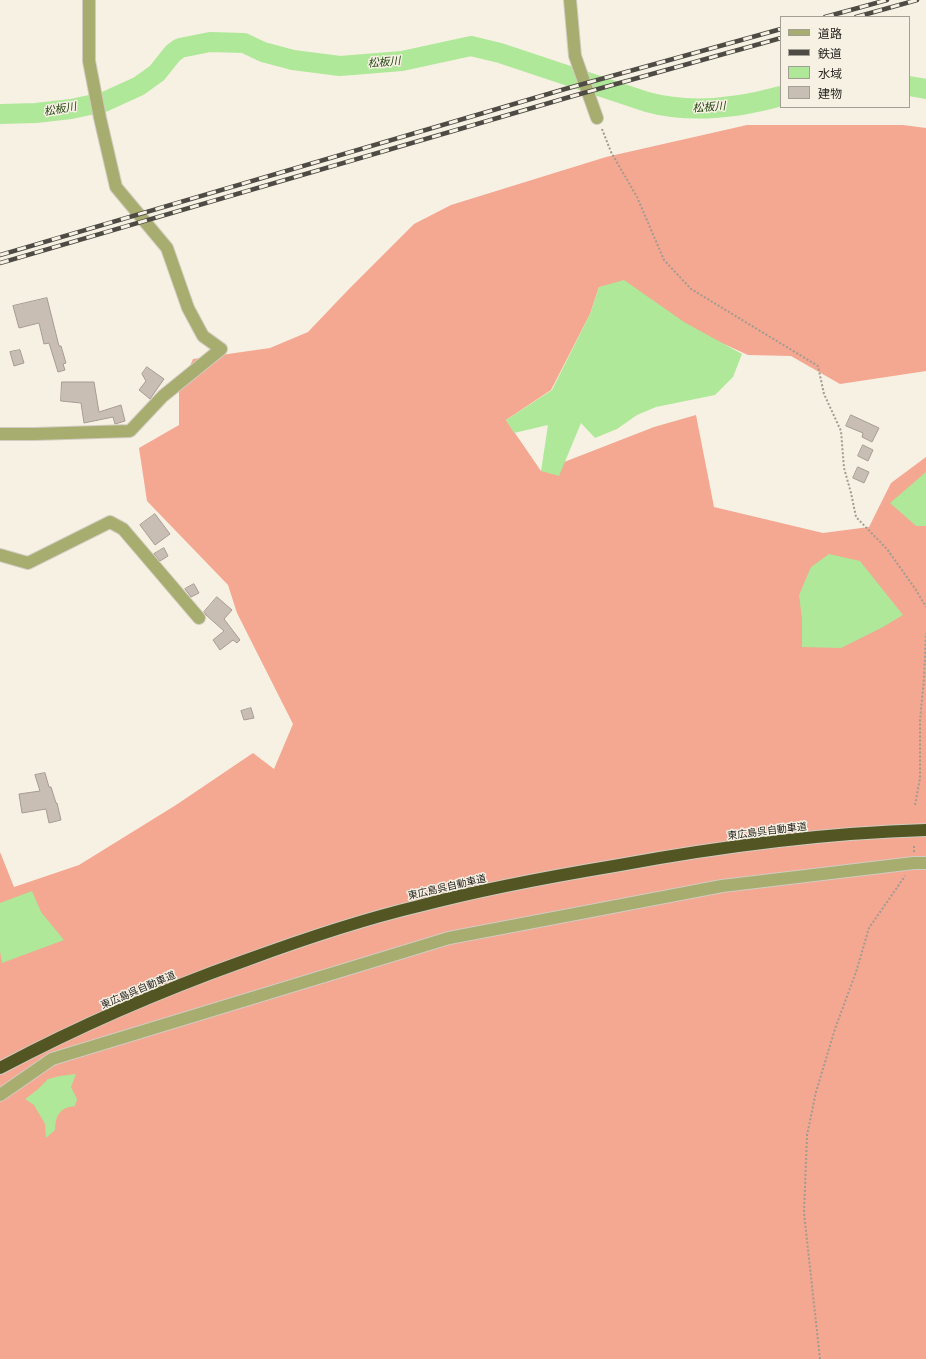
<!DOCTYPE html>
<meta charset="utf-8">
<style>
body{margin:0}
#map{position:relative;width:926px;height:1359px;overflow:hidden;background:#f7f1e4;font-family:Barlow,"Noto Sans JP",sans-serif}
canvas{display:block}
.legend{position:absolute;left:780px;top:16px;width:130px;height:92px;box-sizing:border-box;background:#f7f1e4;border:1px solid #a39f95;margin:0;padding:5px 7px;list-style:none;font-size:12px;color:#26241f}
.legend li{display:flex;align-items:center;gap:8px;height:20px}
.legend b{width:20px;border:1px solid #a39f95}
</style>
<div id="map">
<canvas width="926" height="1359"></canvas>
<ul class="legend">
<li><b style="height:5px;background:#a7ac6f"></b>道路</li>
<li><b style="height:5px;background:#4e4b45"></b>鉄道</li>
<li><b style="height:11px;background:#afe899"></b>水域</li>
<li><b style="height:11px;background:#c9beb4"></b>建物</li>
</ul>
</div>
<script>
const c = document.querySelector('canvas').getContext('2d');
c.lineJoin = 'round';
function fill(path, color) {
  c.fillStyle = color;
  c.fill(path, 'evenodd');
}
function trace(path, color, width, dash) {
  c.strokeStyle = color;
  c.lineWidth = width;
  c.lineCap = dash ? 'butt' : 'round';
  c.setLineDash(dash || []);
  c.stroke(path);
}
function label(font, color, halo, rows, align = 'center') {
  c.font = font + ' Barlow,"Noto Sans JP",sans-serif';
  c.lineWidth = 3;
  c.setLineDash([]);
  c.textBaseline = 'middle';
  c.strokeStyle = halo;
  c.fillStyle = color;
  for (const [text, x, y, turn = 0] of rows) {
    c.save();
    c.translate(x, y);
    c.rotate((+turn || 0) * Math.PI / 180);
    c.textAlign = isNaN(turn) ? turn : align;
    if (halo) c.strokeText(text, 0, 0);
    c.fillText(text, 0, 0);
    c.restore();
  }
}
fill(new Path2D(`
 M747,125H903L926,128V371L840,384L791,356L748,355L599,287L590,314L551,390L506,420L541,471L654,427L696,415L714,507L823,533L869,527L891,483L926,457V1359H0V852L14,887L79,865L176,805L253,753L274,769L293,724L237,613L228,585L147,501L139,448L179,425V390L193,359L270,348L308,332L349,289L414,224L451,205L606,157Z`), '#f4a791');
fill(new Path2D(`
 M624,280L684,322L742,354L733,377L715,395L656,407L637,415L617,429L595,438L581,423L559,476L541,471L548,425L514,433L506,420L552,390L590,314L599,287Z
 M926,472V526H916L890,503Z
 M829,554L860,561L903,615L883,627L841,648L802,647V619L799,595L811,567Z
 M32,891L41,912L64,940L2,963L0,951V903Z
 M76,1074L71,1087L77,1099L75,1106C61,1107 55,1115 55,1130L46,1138L45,1124L34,1105L25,1099L37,1090L48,1079L60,1076Z`), '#afe899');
trace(new Path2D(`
 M909,86L926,89
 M0,114L36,113L71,109L104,102L139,86L157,73L173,53L180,48L210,42L244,43L263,52L293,60L340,66L402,61L471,46L500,53L647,102C691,114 738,108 781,96`), '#afe899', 20);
const building = new Path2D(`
 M47,298L59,346H61L66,363L63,364L65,370L58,372L49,343L44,344L39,323L19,328L13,306Z
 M20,350L24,363L14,366L10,352Z
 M147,367L164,379L150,399L139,390L146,381L142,374Z
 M62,382H94L99,412L121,405L125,421L115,424L113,417L84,423L81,403L61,401Z
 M851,415L879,428L872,442L862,437L863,433L846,426Z
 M863,445L873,450L868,461L858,456Z
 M858,467L869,472L864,483L853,478Z
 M155,514L170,534L155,545L140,525Z
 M164,548L168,556L160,561L154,554Z
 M194,584L199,593L191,597L185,589Z
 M217,597L232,610L224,619L240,640L237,643L233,640L220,650L213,640L224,631L206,615L204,612Z
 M251,708L254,718L244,720L241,711Z
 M45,773L49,787H51L56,803H57L61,820L49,823L46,809L22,813L19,794L40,791L35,775Z`);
fill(building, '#c9beb4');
trace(building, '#a69b92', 1);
const street = new Path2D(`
 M570,0L575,56L597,118
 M0,434H35L130,431L163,396L221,349L203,336L188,308L167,248L116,187L100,118L89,61V0
 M0,555L28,563L110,522L123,529L199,618
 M0,1095L52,1059L449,938L722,886L914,863H926`);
const highway = new Path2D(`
 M0,1068C79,1026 160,991 244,961C301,940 360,920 419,906C483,889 548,877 614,866C717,847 821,833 926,830`);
trace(street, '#d1ccc1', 14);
trace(highway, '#d1ccc1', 14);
trace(new Path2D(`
 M602,129L611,152L637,197L664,260L691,289L818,366L824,394L841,431L844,468L851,493L856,517L887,549L916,590L926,607
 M915,805L920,778V720L924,679L926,633
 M914,852V846
 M820,1359L804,1213L807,1135L816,1092L835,1029L856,972L869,928L905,876`), '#a09c92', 2, [2, 2]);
trace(street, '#a7ac6f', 12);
trace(highway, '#535623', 12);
const rail = new Path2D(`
 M825,17L887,0
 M856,17L917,0
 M0,255L565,89L781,29
 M0,263L573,96L781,38`);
trace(rail, '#4e4b45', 4.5);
trace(rail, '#f7f1e4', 3, [9]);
label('10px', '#26241f', '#f7f1e4', [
 ["東広島呉自動車道",767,831,-7],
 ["東広島呉自動車道",447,887,-13],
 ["東広島呉自動車道",138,990,-23]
]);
label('italic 11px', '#193d07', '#f7f1e4', [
 ["松板川",384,62,-5],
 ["松板川",709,107,-4],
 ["松板川",60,109,-10]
]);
</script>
